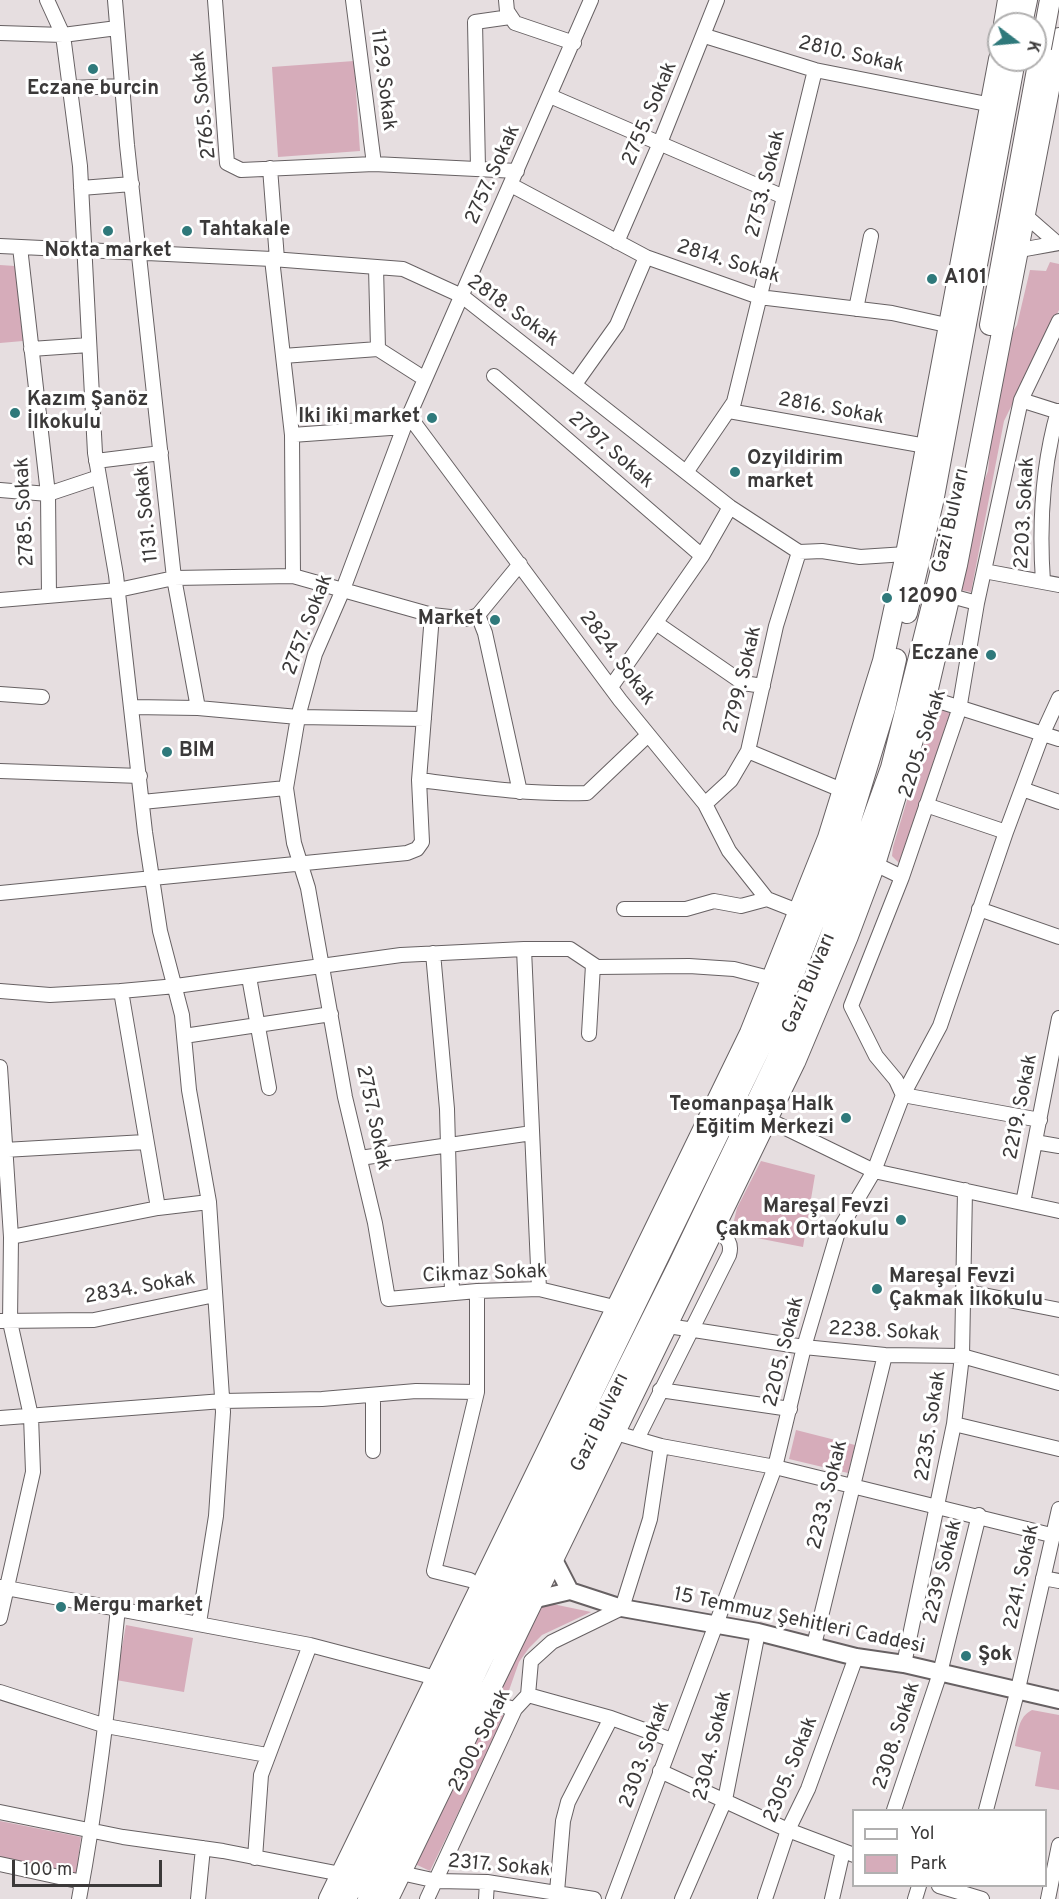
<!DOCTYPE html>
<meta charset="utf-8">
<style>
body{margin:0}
#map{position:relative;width:1059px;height:1899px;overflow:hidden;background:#e6dee0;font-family:Overpass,sans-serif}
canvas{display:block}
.legend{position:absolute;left:852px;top:1809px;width:195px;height:78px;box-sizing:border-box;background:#fff;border:2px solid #b1b0b0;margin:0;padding:8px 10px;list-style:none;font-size:18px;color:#3b3939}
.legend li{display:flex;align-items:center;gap:12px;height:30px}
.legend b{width:30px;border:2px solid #b1b0b0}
.north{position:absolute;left:987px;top:12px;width:60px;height:60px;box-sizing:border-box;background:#fff;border:2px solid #b1b0b0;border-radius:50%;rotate:106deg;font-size:16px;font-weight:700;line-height:24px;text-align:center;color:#3b3939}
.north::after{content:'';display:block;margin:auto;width:21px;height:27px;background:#2f797b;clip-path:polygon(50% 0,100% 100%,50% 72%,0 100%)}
.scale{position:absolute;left:12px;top:1860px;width:150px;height:27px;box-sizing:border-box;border:3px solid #3b3939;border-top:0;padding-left:8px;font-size:18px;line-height:21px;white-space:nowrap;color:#3b3939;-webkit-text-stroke:4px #fff;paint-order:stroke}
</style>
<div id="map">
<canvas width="1059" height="1899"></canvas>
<ul class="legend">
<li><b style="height:8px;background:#fff"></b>Yol</li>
<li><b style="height:16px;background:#d6acba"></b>Park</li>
</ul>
<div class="north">K</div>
<div class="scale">100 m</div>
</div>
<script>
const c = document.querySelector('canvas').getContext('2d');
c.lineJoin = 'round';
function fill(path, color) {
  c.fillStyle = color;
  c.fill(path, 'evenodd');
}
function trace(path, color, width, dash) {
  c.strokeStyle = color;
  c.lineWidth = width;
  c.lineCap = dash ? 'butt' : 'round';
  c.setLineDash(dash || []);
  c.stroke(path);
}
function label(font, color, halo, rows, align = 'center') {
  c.font = font + ' Overpass,sans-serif';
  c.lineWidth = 6;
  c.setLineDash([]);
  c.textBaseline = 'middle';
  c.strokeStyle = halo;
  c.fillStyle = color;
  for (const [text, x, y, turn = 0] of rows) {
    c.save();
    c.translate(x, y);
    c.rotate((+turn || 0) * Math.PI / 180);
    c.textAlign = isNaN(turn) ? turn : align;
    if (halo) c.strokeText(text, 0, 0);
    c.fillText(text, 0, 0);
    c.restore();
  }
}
fill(new Path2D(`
 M354,61L360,151L278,157L272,67Z
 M1050,262L1059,264V310L1004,421L971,592L961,590L983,484L988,471L991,436L1007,341L1017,325L1030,270L1046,271Z
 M0,265L15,266L23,341L0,343Z
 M935,707L950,713L899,863L892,856L893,847Z
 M761,1161L815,1175L803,1247L731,1233L737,1208Z
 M796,1430L855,1445L848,1473L789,1459Z
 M543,1602L591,1612L542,1635L529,1648L519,1662L507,1696L496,1693Z
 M126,1625L193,1638L184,1692L116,1680Z
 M489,1710L505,1716L430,1871L415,1864Z
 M1032,1710L1059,1715V1790L1035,1786L1041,1752L1015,1746C1018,1732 1018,1717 1032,1710Z
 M0,1821L81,1837L76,1876L0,1860Z`), '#d6acba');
const minor = new Path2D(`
 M47,0L63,35L80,166L95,453L116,575L145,832L160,931L182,1015L189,1090L209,1202L223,1412L216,1516L199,1623
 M115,0L127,145L174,578L198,708L298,717L424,719
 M215,0L227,163L241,170L374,164L517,171
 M353,0L374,164
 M506,0L507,11L515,23L574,43
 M591,0L404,427L342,592L315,654L298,717L286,788L294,843L308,888L345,1097L375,1223L388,1299L477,1291L539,1289L618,1308
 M0,33L63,35L117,28
 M705,36L815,70L992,105
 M70,88L122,86
 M550,96L784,197
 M270,168L277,259
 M478,168L475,22L510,17
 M511,185L646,257L759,297L892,313L951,326
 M81,188L132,184
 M1026,216L1057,243
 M617,242L660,143L717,0
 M0,246L272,259L403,269L462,296L730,507L799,552L822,551L860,557L906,554
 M20,247L48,494L49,596
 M1020,250L1059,243
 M272,259L292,435L293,576
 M376,267L378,349
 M856,309L871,236
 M31,349L89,345
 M283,356L378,349L425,379
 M494,376L702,556
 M575,384L617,325L646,257
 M1021,400L1059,412
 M729,411L926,446
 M409,416L620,700L705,804L729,851L767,899L800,912
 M292,435L404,427
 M96,461L161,453
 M687,471L734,402L815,70
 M0,490L48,494L99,477
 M984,571L1059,585
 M1043,582C1039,524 1042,467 1058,411
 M951,596L977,603
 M0,600L118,590L174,578L293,576L432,615L468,619L478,615L520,564
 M478,615L485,633L520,792
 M656,623L743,683L763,686
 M611,687L702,556L730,507
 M0,694L42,697
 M926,697L1059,739
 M132,707L198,708
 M748,751L844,791
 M0,771L140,776
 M419,780C475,787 531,795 587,793L648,735
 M1022,789L1059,802
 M142,802L286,788
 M705,804L731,780L748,751L776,626L799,552
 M926,805L1006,832
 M875,864L902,877
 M0,893L407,853L417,849L422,842L419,780L432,615
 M624,909H686L714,901L741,906L767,899
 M979,909L1059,937
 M524,949L539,1289
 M433,953L447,1109L452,1293
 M249,977L269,1088
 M0,991L50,995L121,991L176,986L401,955L524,949H570L597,967L689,966L734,969L773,979
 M121,991L158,1208
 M589,1034L593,965
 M184,1036L331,1014
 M0,1067L11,1237L10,1322L31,1416L33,1472L0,1618
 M767,1119L874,1171L1059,1211
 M1040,1120L903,1095L896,1080L876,1056L851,1006L902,877L959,710L977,603L1021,400L1059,321
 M1035,1142L1059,1146
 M4,1150L145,1142
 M360,1158L532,1133
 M1023,1203L1059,1018
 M11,1237L158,1208L209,1202
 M963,1291L1059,1310
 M0,1321L94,1320L215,1295
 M668,1326L804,1347L885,1355L962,1356L1059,1383
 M660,1390L790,1409
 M373,1395V1451
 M0,1418L223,1401L322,1399L416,1391L477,1392
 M954,1424L1059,1449
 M616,1433L661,1446L775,1467L1051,1535
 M637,1439L729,1255C733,1241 725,1237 715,1228
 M1043,1578L1059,1581
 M470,1580L434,1571L477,1392V1291
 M1,1587L310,1645L436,1678
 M814,1645L885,1355
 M904,1664L954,1424L962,1356L965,1190
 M0,1692L106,1726L267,1755
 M528,1695L611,1718L672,1740
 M484,1701L515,1709
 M660,1771L788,1830L854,1855
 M894,1810L940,1673L979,1515
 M986,1810L1018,1689L1059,1509
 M0,1812L123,1837L223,1851L341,1874
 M255,1858L261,1775L310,1645
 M0,1864L82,1882
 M401,1873L437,1881L487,1882L594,1899
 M939,1886L982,1899
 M557,1892L563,1821L568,1802L611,1718
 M79,1899C97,1803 108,1706 118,1608
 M198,1899L203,1848
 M427,1899L515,1709L528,1695L531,1661L552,1642L622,1608L650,1519L661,1446
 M486,1899L487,1882
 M613,1899L775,1467L804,1347L838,1232L874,1171L903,1095L940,1026L1006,832L1042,735L1059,698
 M682,1899L725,1800L758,1632
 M765,1899L788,1830L808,1789L856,1657
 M832,1899L843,1851
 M915,1899L919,1886
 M1048,1899L1059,1845`);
const major = new Path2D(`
 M553,1558L570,1591
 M532,1600L570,1591L622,1608L758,1632L856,1657L904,1664L1059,1700`);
const highway = new Path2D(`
 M1004,24L1008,0
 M1022,24L1027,0
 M990,325L1041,48
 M907,613L933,502L1015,60
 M329,1899L750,1033L828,838L883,661L906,554L999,59
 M346,1899L783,1001L840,856L885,708L896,659
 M368,1899L479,1666L678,1266L813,984L891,768L953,522
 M388,1899L795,1062L848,936L875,864L926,697L957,565L1059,38`);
trace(minor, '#676163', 16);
trace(major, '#676163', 20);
trace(highway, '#676163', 22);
trace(minor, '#fff', 14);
trace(major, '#fff', 16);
trace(highway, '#fff', 20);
const highwayBridge = new Path2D(`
 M1041,48L1050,0`);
trace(highwayBridge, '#676163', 22, []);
trace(highwayBridge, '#fff', 20);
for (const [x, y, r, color] of [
 [93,69,6,"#2f797b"],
 [108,231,6,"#2f797b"],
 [187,231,6,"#2f797b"],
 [932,279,6,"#2f797b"],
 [15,413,6,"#2f797b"],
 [432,418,6,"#2f797b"],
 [735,472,6,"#2f797b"],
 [887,598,6,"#2f797b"],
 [495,620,6,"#2f797b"],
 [991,655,6,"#2f797b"],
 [167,752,6,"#2f797b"],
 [846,1118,6,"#2f797b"],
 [901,1220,6,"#2f797b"],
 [877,1289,6,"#2f797b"],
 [61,1607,6,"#2f797b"],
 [966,1656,6,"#2f797b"]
]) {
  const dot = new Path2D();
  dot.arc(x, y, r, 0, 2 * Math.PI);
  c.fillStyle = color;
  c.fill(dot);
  trace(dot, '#fff', 2);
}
label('20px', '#3b3939', '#fff', [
 ["2810. Sokak",851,56,13],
 ["1129. Sokak",382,80,83],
 ["2765. Sokak",205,105,-96],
 ["2755. Sokak",651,114,-67],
 ["2757. Sokak",494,175,-66],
 ["2753. Sokak",767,184,-76],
 ["2814. Sokak",728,263,17],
 ["2818. Sokak",512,312,36],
 ["2816. Sokak",831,410,10],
 ["2797. Sokak",610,451,41],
 ["2785. Sokak",26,512,-93],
 ["2203. Sokak",1026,513,-87],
 ["1131. Sokak",148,514,-96],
 ["Gazi Bulvarı",952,521,-77],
 ["2757. Sokak",309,625,-69],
 ["2824. Sokak",616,659,53],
 ["2799. Sokak",744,680,-77],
 ["2205. Sokak",924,744,-72],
 ["Gazi Bulvarı",810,984,-67],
 ["2219. Sokak",1022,1107,-79],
 ["2757. Sokak",372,1118,78],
 ["Cikmaz Sokak",485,1275,-2],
 ["2834. Sokak",140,1289,-10],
 ["2238. Sokak",884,1333,3],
 ["2205. Sokak",785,1352,-76],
 ["Gazi Bulvarı",601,1423,-64],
 ["2235. Sokak",932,1426,-81],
 ["2233. Sokak",829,1495,-76],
 ["2239 Sokak",944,1572,-76],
 ["2241. Sokak",1023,1577,-78],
 ["15 Temmuz Şehitleri Caddesi",799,1622,12],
 ["2308. Sokak",898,1736,-72],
 ["2300. Sokak",481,1741,-63],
 ["2304. Sokak",714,1746,-77],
 ["2303. Sokak",646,1755,-70],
 ["2305. Sokak",792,1770,-68],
 ["2317. Sokak",499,1867,5]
]);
label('bold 20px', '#3b3939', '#fff', [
 ["Eczane burcin",93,90,"center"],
 ["Tahtakale",199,231],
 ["Nokta market",108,252,"center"],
 ["A101",944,279],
 ["Kazım Şanöz",27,401],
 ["İlkokulu",27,424],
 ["Iki iki market",420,418,"right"],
 ["Ozyildirim",747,460],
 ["market",747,483],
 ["12090",899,598],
 ["Market",483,620,"right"],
 ["Eczane",979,655,"right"],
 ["BIM",179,752],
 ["Teomanpaşa Halk",834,1106,"right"],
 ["Eğitim Merkezi",834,1129,"right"],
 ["Mareşal Fevzi",889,1208,"right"],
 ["Çakmak Ortaokulu",889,1231,"right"],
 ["Mareşal Fevzi",889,1278],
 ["Çakmak İlkokulu",889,1301],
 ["Mergu market",73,1607],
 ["Şok",978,1656]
], 'left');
</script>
